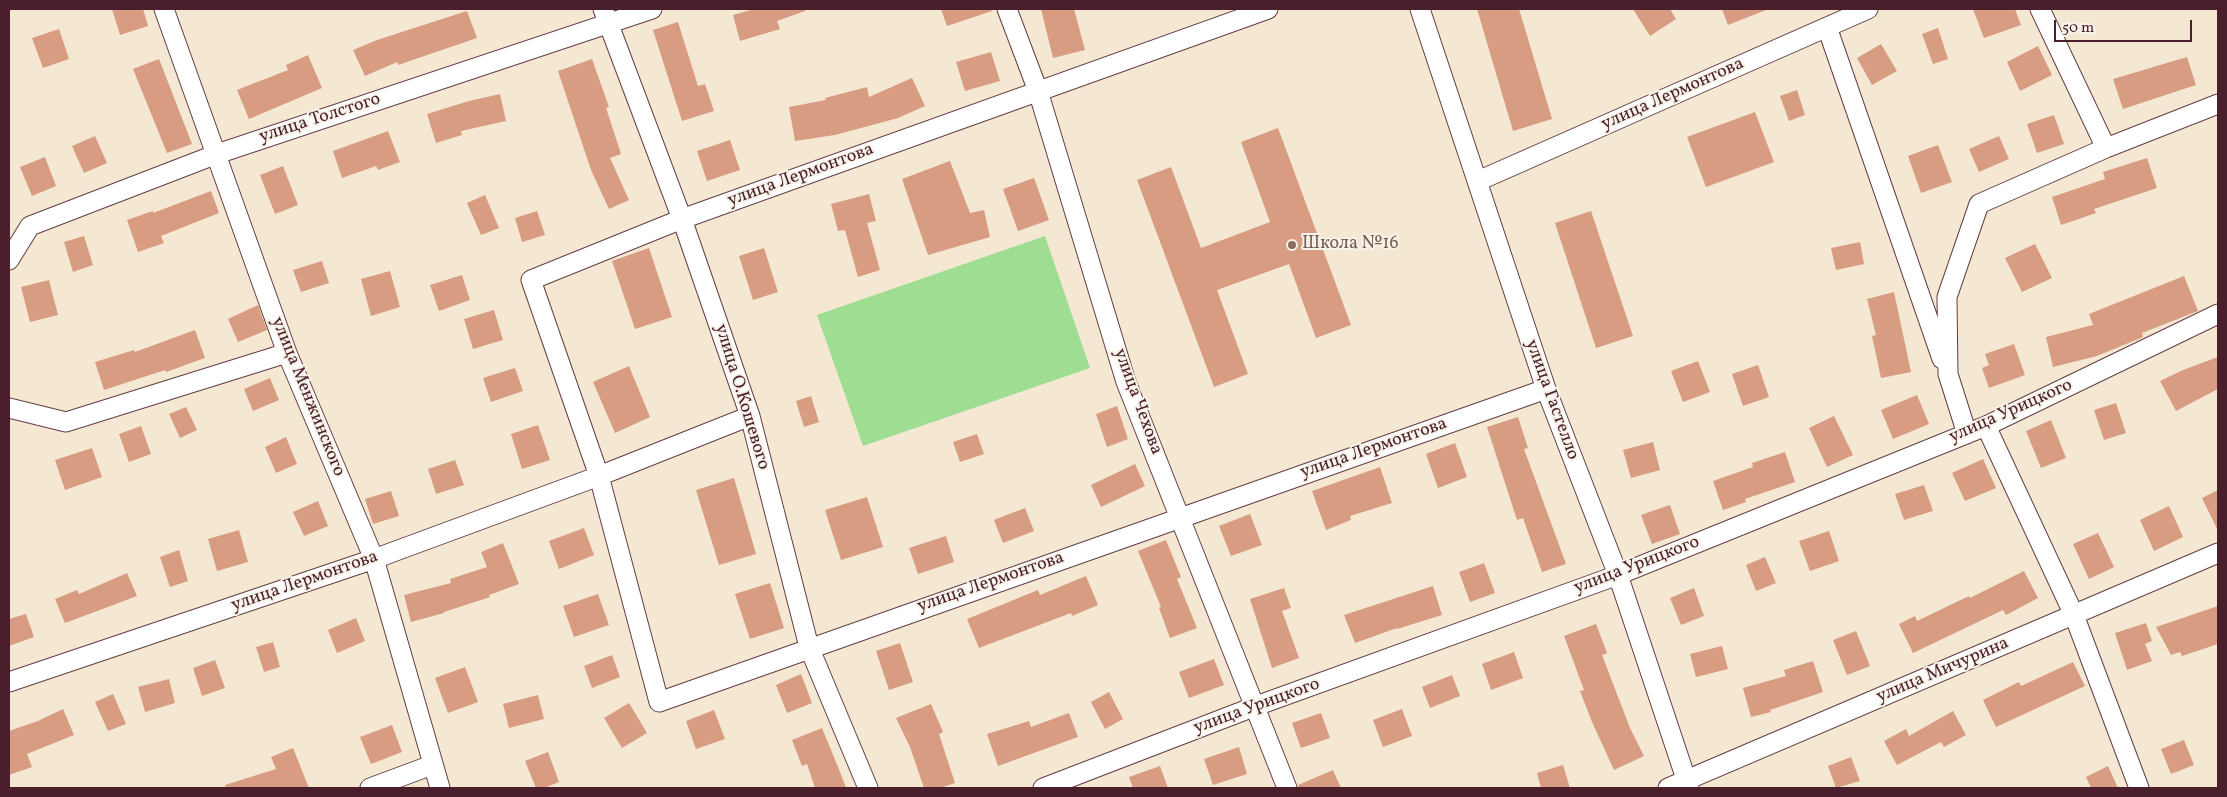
<!DOCTYPE html>
<meta charset="utf-8">
<style>
body{margin:0}
#map{position:relative;width:2227px;height:797px;overflow:hidden;background:#f4e8d3;font-family:Vollkorn,serif}
canvas{display:block}
.frame{position:absolute;inset:0;border:10px solid #4a1f2b;pointer-events:none}
.scale{position:absolute;left:2054px;top:20px;width:138px;height:22px;box-sizing:border-box;border:2px solid #4a1f2b;border-top:0;padding-left:6px;font-size:15px;line-height:18px;white-space:nowrap;color:#4a1f2b;-webkit-text-stroke:4px #f7f3e8;paint-order:stroke}
</style>
<div id="map">
<canvas width="2227" height="797"></canvas>
<div class="frame"></div>
<div class="scale">50 m</div>
</div>
<script>
const c = document.querySelector('canvas').getContext('2d');
c.lineJoin = 'round';
function fill(path, color) {
  c.fillStyle = color;
  c.fill(path, 'evenodd');
}
function trace(path, color, width, dash) {
  c.strokeStyle = color;
  c.lineWidth = width;
  c.lineCap = dash ? 'butt' : 'round';
  c.setLineDash(dash || []);
  c.stroke(path);
}
function label(font, color, halo, rows, align = 'center') {
  c.font = font + ' Vollkorn,serif';
  c.lineWidth = 4;
  c.setLineDash([]);
  c.textBaseline = 'middle';
  c.strokeStyle = halo;
  c.fillStyle = color;
  for (const [text, x, y, turn = 0] of rows) {
    c.save();
    c.translate(x, y);
    c.rotate((+turn || 0) * Math.PI / 180);
    c.textAlign = isNaN(turn) ? turn : align;
    if (halo) c.strokeText(text, 0, 0);
    c.fillText(text, 0, 0);
    c.restore();
  }
}
fill(new Path2D(`
 M1045,236L1090,368L863,446L817,315Z`), '#9edd92');
fill(new Path2D(`
 M112,9H143L148,26L120,35Z
 M754,9H805V11L777,21L780,29L740,41L733,15Z
 M941,9H991L992,11L947,26Z
 M1041,9H1074L1085,50L1053,58Z
 M1477,9H1519L1552,119L1513,131Z
 M1633,9H1670L1676,19L1650,36Z
 M1722,9H1766V10L1728,25Z
 M1973,9H2015L2021,25L1984,38Z
 M467,11L477,38L398,65L397,62L365,76L353,50L377,40Z
 M678,22L698,86L705,84L714,111L682,121L653,30Z
 M1938,28L1948,59L1933,64L1922,34Z
 M59,29L69,59L43,68L32,38Z
 M1881,44L1897,71L1872,85L1857,58Z
 M2038,46L2052,75L2020,91L2007,62Z
 M991,52L1000,81L965,91L956,62Z
 M308,55L322,88L249,119L237,90L288,70L286,65Z
 M2187,57L2196,85L2123,109L2113,79Z
 M159,59L192,144L167,153L133,69Z
 M592,59L609,107L606,108L621,154L610,158L629,200L609,209L591,170L558,71Z
 M912,78L925,106L898,118L835,135L795,141L789,107L826,100L825,98L867,87L869,97Z
 M1797,90L1805,115L1789,121L1780,96Z
 M500,94L506,121L461,131L462,135L436,143L427,114L469,101Z
 M1755,112L1774,162L1706,187L1687,137Z
 M2054,115L2064,144L2037,153L2027,124Z
 M1278,128L1351,325L1316,338L1289,264L1217,290L1248,374L1214,387L1137,180L1171,167L1201,248L1270,222L1241,142Z
 M388,131L400,162L378,170L376,166L342,178L333,151Z
 M95,136L107,163L84,173L72,146Z
 M1999,136L2009,159L1979,172L1969,149Z
 M730,140L740,170L707,181L697,151Z
 M1938,145L1952,182L1921,193L1908,156Z
 M45,157L56,186L32,196L20,167Z
 M2147,158L2157,188L2094,209L2096,213L2061,225L2052,197L2105,179L2103,172Z
 M950,161L970,213L984,210L990,237L928,255L902,179Z
 M283,166L298,205L275,214L260,175Z
 M1034,178L1049,220L1018,231L1003,189Z
 M211,191L219,213L161,236L164,243L138,252L127,220L153,211V213Z
 M869,194L876,221L867,223L880,270L858,277L845,230L838,231L831,204Z
 M485,195L499,228L481,235L467,203Z
 M537,211L545,235L522,242L515,218Z
 M1591,211L1633,336L1596,348L1555,223Z
 M84,236L93,265L73,272L64,242Z
 M1860,242L1864,264L1836,270L1831,248Z
 M2035,244L2052,278L2022,292L2005,258Z
 M649,248L672,317L635,329L612,261Z
 M764,248L778,292L753,300L739,256Z
 M322,261L329,283L301,292L293,270Z
 M390,271L400,307L371,316L361,279Z
 M462,275L470,300L439,311L430,285Z
 M2184,276L2198,311L2142,333L2143,337L2097,356L2053,367L2046,337L2093,325L2089,314Z
 M49,280L58,315L30,322L21,287Z
 M1894,292L1911,372L1881,378L1872,336L1876,335L1867,299Z
 M258,305L267,330L238,342L228,319Z
 M494,310L503,340L473,349L464,319Z
 M195,330L205,358L166,372L165,370L104,390L95,362L134,350L135,352Z
 M2014,344L2025,375L1989,388L1982,368L1989,365L1985,354Z
 M2218,357V389L2176,411L2160,381L2183,370Z
 M1698,361L1710,392L1683,402L1671,371Z
 M1758,365L1769,397L1743,406L1732,374Z
 M629,366L650,417L615,433L593,382Z
 M515,368L523,391L491,402L483,378Z
 M270,378L279,400L253,411L244,389Z
 M1917,395L1929,424L1893,439L1881,410Z
 M811,396L819,422L804,427L796,401Z
 M2116,403L2126,433L2104,440L2094,410Z
 M1117,406L1128,439L1107,447L1096,414Z
 M186,407L197,430L180,438L169,414Z
 M1834,416L1853,455L1827,467L1809,428Z
 M1518,417L1528,448L1524,449L1566,564L1542,572L1523,518L1517,520L1487,427Z
 M2051,420L2066,458L2041,468L2026,431Z
 M538,425L550,460L522,469L511,434Z
 M141,426L151,454L129,462L119,434Z
 M977,434L984,454L960,462L953,442Z
 M286,437L297,464L276,473L265,447Z
 M1653,442L1660,470L1631,478L1623,450Z
 M1455,443L1467,477L1438,488L1426,454Z
 M92,448L102,477L65,490L55,460Z
 M1785,452L1795,482L1745,499L1746,502L1723,510L1713,481L1753,467L1752,463Z
 M1983,459L1996,488L1965,501L1952,473Z
 M455,460L464,485L436,494L428,469Z
 M1135,464L1145,486L1101,507L1091,485Z
 M1380,467L1392,503L1350,516L1351,520L1326,530L1312,491Z
 M734,478L756,554L719,565L696,490Z
 M1924,485L1933,511L1904,520L1895,494Z
 M2218,490V531L2202,498Z
 M391,491L399,516L373,524L365,499Z
 M867,497L883,547L841,560L825,510Z
 M318,501L328,526L304,536L293,512Z
 M1670,505L1680,534L1652,544L1641,515Z
 M2169,506L2183,537L2154,551L2140,520Z
 M1025,508L1034,531L1003,543L994,520Z
 M1250,514L1262,545L1231,556L1219,526Z
 M584,528L594,555L559,569L549,541Z
 M239,530L248,562L217,571L208,539Z
 M1829,531L1839,561L1810,571L1799,541Z
 M2098,533L2114,567L2089,579L2073,544Z
 M946,536L954,562L918,574L909,548Z
 M1166,540L1181,577L1177,579L1197,628L1170,638L1159,608L1161,607L1138,551Z
 M503,543L519,584L489,595L490,597L444,612V613L411,622L404,595L451,583L450,579L487,567L481,552Z
 M179,550L188,581L170,587L160,557Z
 M1765,557L1776,583L1756,591L1746,565Z
 M1484,563L1495,593L1470,602L1459,572Z
 M2024,571L2038,598L2006,615L2003,610L1913,653L1899,624L1915,616L1917,621L1969,596L1970,598Z
 M127,573L137,596L65,623L55,599L77,590L79,594Z
 M1086,576L1098,605L1072,616L1071,613L979,648L967,619L1038,590L1040,595Z
 M770,583L784,628L750,639L735,594Z
 M1433,586L1442,615L1397,629V628L1355,643L1344,615Z
 M1284,588L1291,608L1282,611L1299,658L1272,668L1250,599Z
 M1694,588L1704,616L1681,625L1670,598Z
 M598,594L609,625L574,637L563,606Z
 M2218,606V644L2182,656L2180,652L2171,655L2156,627Z
 M26,614L34,637L9,646V619Z
 M356,618L365,641L337,653L328,630Z
 M2146,623L2152,641L2145,644L2152,661L2127,670L2115,633Z
 M1596,624L1607,653L1602,655L1630,728L1644,756L1614,770L1592,722L1580,691L1584,690L1564,636Z
 M1856,631L1870,666L1847,675L1833,640Z
 M273,642L280,667L264,672L256,647Z
 M900,643L913,682L889,690L876,651Z
 M1722,646L1728,669L1696,677L1690,654Z
 M1514,652L1523,678L1491,690L1482,664Z
 M612,655L620,677L592,688L584,666Z
 M1214,659L1224,685L1189,698L1179,672Z
 M215,660L225,688L202,696L193,668Z
 M1813,661L1823,692L1770,710L1771,712L1751,717L1743,688L1786,676L1784,670Z
 M2073,662L2085,686L1996,727L1983,700L2019,682L2021,686Z
 M465,667L478,702L448,713L435,678Z
 M801,674L812,703L787,713L776,685Z
 M1452,675L1460,696L1430,708L1422,687Z
 M169,679L175,703L145,712L138,687Z
 M1109,692L1123,719L1105,729L1091,702Z
 M113,694L126,724L108,731L95,702Z
 M538,695L544,719L509,728L503,704Z
 M629,703L647,733L622,748L604,718Z
 M931,704L943,732L939,734L955,783L940,788H924L910,747L896,718Z
 M63,709L74,735L27,754L32,767L9,775V731L38,721Z
 M1402,709L1412,736L1383,747L1373,720Z
 M714,710L725,739L696,749L686,721Z
 M1953,711L1966,735L1944,747L1941,742L1897,765L1884,741L1906,729L1909,736Z
 M1069,713L1078,737L998,766L987,734L1029,721L1031,727Z
 M1321,713L1330,738L1301,748L1292,723Z
 M392,725L402,752L371,764L360,737Z
 M822,728L840,772L846,788H815L807,764L802,766L792,740Z
 M2184,740L2194,765L2171,774L2161,749Z
 M1239,747L1247,774L1213,785L1204,759Z
 M293,748L309,788H226L225,785L276,769L271,757Z
 M548,752L559,782L544,788H536L525,761Z
 M1851,757L1860,781L1836,788L1828,766Z
 M1563,765L1570,788H1541L1537,773Z
 M1160,766L1168,788H1133L1129,777Z
 M2108,766L2118,788H2091L2086,777Z
 M1333,770L1341,788H1298V785Z`), '#d79c81');
const minor = new Path2D(`
 M164,9L287,353L374,559L440,788
 M603,9L682,219L750,416L809,647L868,788
 M1007,9L1038,91L1126,382L1287,788
 M1420,9L1546,389L1618,575L1689,788
 M2040,9L2106,148
 M1827,27L1942,359
 M1478,181L1868,9
 M9,260L30,226L217,154L652,9
 M9,408L66,422L287,353
 M750,416L599,476L659,702L1546,389
 M1986,426L2074,615L2139,788
 M1967,434L1948,374L1947,297L1979,204L2106,148L2218,104
 M9,682L374,559L599,476L531,280L682,219L1268,9
 M370,788L432,765
 M1043,788L1256,706L1618,575L1986,426L2218,314
 M1668,788L2218,553`);
trace(minor, '#643d44', 21);
trace(minor, '#fff', 19);
for (const [x, y, r, color] of [
 [1292,245,5,"#8d6e63"]
]) {
  const dot = new Path2D();
  dot.arc(x, y, r, 0, 2 * Math.PI);
  c.fillStyle = color;
  c.fill(dot);
  trace(dot, '#f7f3e8', 2);
}
label('18px', '#4a1f2b', '#f7f3e8', [
 ["улица Лермонтова",1673,95,-24],
 ["улица Толстого",320,119,-18],
 ["улица Лермонтова",801,176,-20],
 ["улица Менжинского",307,397,68],
 ["улица О.Кошевого",741,397,73],
 ["улица Гастелло",1551,400,70],
 ["улица Чехова",1137,402,70],
 ["улица Урицкого",2011,412,-24],
 ["улица Лермонтова",1374,449,-19],
 ["улица Урицкого",1637,566,-21],
 ["улица Лермонтова",305,582,-19],
 ["улица Лермонтова",991,583,-19],
 ["улица Мичурина",1943,671,-23],
 ["улица Урицкого",1257,707,-20]
]);
label('18px', '#785e54', '#f7f3e8', [
 ["Школа №16",1302,245]
], 'left');
</script>
